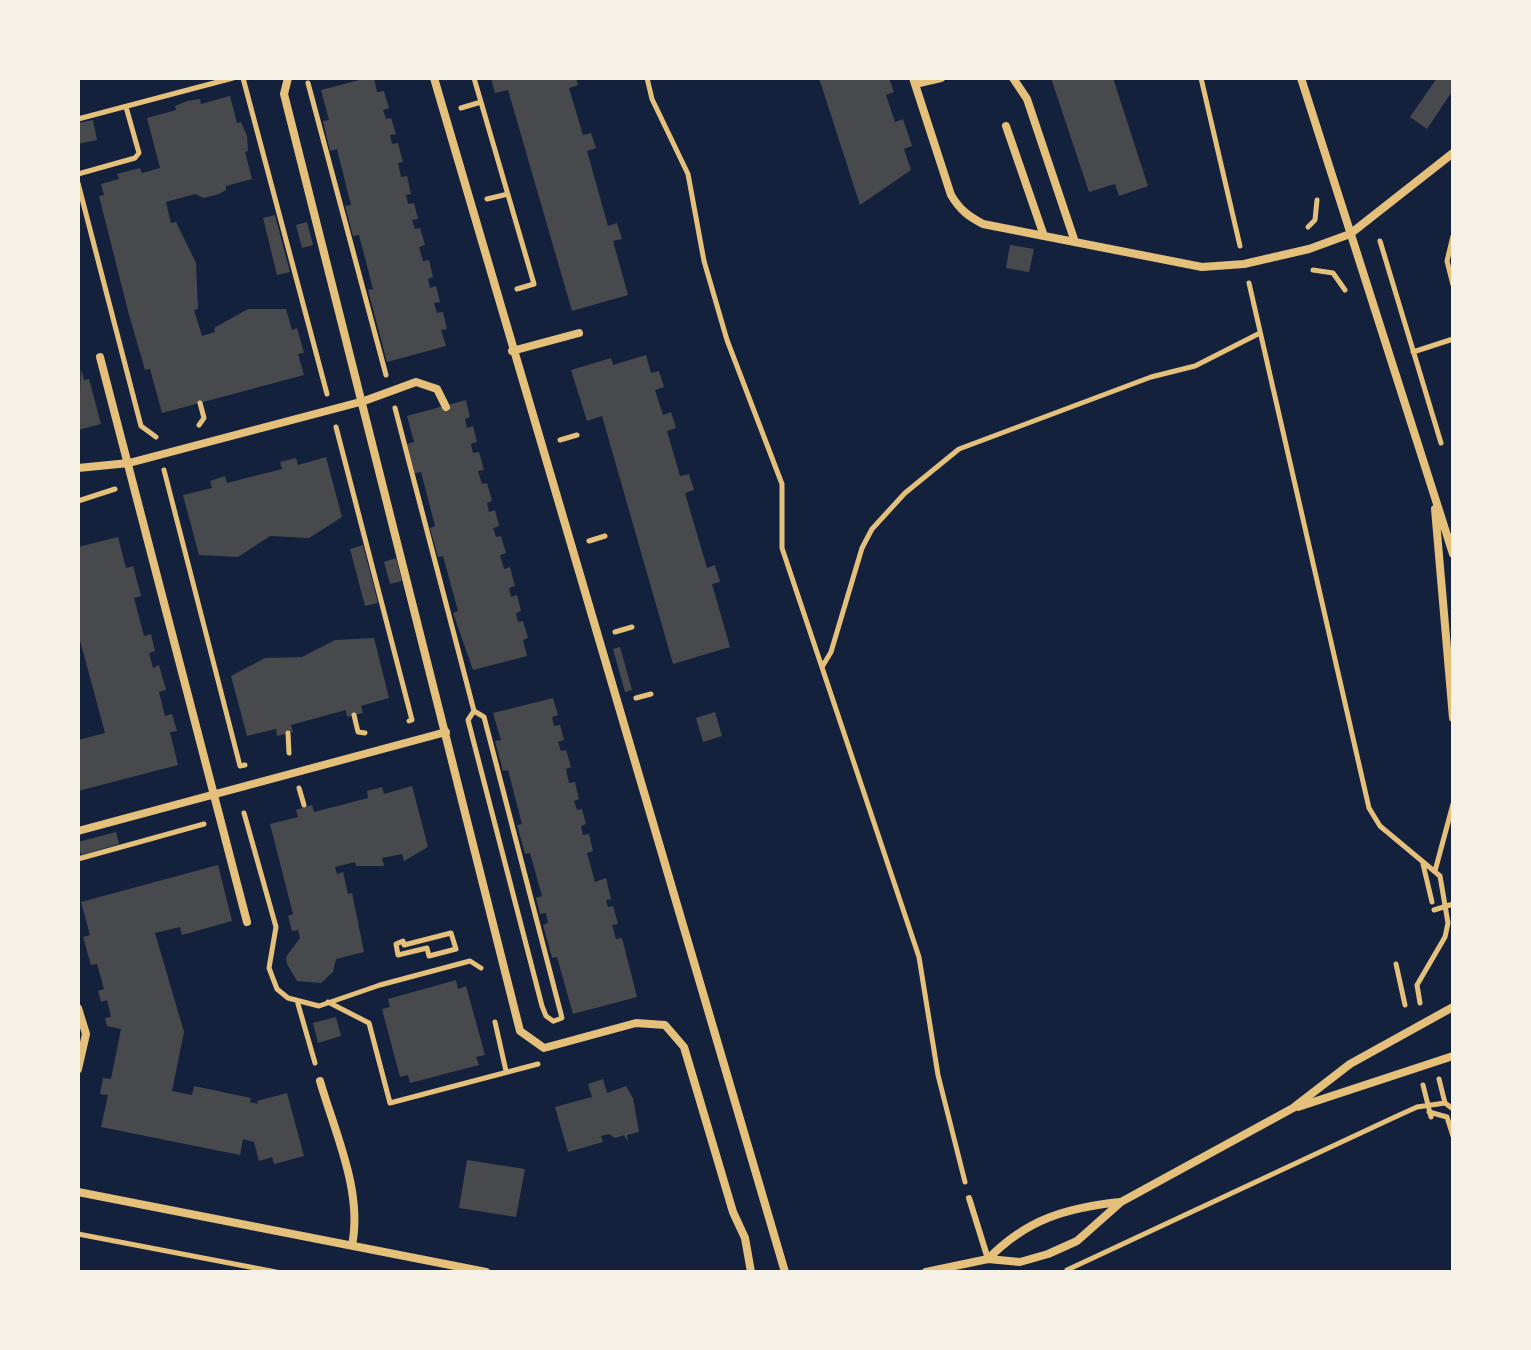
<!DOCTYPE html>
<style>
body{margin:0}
#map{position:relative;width:1531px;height:1350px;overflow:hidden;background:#14213d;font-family:Quicksand,sans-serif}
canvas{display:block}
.frame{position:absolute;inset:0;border:80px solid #f6f1e7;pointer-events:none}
</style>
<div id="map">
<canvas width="1531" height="1350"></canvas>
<div class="frame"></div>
</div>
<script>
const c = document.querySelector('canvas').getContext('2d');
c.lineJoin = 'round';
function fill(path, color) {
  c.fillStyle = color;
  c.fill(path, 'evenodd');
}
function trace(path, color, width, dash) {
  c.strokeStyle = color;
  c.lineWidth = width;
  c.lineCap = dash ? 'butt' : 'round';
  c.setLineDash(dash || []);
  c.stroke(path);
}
fill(new Path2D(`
 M367,78H374L377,92L384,91L389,108L383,110L386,119L391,118L396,134L390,135L392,144L398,143L403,162L398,163L401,177L407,176L411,194L406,195L408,204L414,203L418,219L412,220L415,229L420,228L425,245L419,247L423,261L429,260L433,277L428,279L430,288L436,286L440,302L434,303L437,313L443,312L447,329L441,330L446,346L387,362L368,290L373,289L359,235L353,236L345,206L351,205L337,149L330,151L323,121L329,120L321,90Z
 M491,78H576L578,85L569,88L583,135L591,133L596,148L587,151L608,226L617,223L622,239L613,241L628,295L572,311L508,90L495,93Z
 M819,78H889L894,92L886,95L895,122L903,119L912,146L904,149L911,170L860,205Z
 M1051,78H1113L1148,186L1119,196L1115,184L1089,192Z
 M1437,78H1453V90L1427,129L1410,117Z
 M230,96L237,123L241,122L247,136L248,151L245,152L252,179L226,186V190L219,194L204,198L195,194L166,202L171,223L176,222L196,263L198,309L194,310L202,336L215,332L214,328L248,309H286L292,330L297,328L304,353L298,354L304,375L162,413L150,369L145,370L128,311L99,196L104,195L101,184L119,179L117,174L140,168L142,173L160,168L147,118L176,110L175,106L187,101L200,99L201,104Z
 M93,120L97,140L78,144V123Z
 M275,215L290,272L277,275L263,218Z
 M307,222L313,245L302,248L296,225Z
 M1010,245L1034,249L1029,272L1006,268Z
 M646,355L651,373L659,371L664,387L655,390L663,415L671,412L676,428L667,431L680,476L689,474L694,490L685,493L707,568L715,565L720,582L712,584L730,647L673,664L602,416L587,421L571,370L611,358L613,365Z
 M81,369L84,380L89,379L101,424L78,430Z
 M466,400L470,417L465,419L467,428L473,426L477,442L471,444L473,453L479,452L484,470L478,471L482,484L487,483L492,501L487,503L489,512L495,510L499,526L493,528L496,537L501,536L506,553L500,555L504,569L510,567L515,586L509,588L511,597L517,595L521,611L516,613L518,622L523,621L528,638L523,640L527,656L473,670L453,613L458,611L443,556L438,557L430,528L435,526L421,472L415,473L407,444L414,442L407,416Z
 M326,457L342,517L309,538L270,536L238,557L199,555L183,495L212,488L210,481L225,476L227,483L282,469L280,462L296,458L298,465Z
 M118,537L126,568L133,566L139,588L141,596L134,598L144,636L151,634L155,651L149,653L153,668L159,665L166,690L159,692L165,716L172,714L177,731L170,732L178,765L78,791V740L105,733L78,633V547Z
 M363,545L378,603L365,606L350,549Z
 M396,558L402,581L390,584L384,562Z
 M374,638L389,698L361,706L363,713L347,717L346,710L291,725L293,732L277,736L276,729L247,736L231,676L265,658L302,657L335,640Z
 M620,647L632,690L625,692L613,649Z
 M553,698L558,715L552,717L554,726L560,725L564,740L558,742L561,751L566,750L571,767L566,769L569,783L575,782L579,799L574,801L577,810L582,809L586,824L581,826L583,835L589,834L593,851L587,853L595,882L606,878L611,899L606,900L608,907L613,906L618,924L612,925L616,939L622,938L637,997L573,1014L557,957L552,958L543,925L548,923L546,913L540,914L536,898L542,896L530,853L525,854L517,825L522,824L508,770L503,771L495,741L501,740L493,713Z
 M715,712L722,736L703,742L696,718Z
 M412,786L428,847L404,861L402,854L382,858L384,866H356L355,862L335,867L337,874L343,872L348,894L352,893L364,952L336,959L333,972L321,983L297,981L287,964L286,957L300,938L298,930L292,931L288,916L293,914L270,824L298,817L296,810L312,805L314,812L368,798L367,791L382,787L384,794Z
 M116,832L119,844L81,855L78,842Z
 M218,865L232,921L182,935L180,927L155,933L184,1032L172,1091L192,1095L194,1086L251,1098L250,1102L258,1104L257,1101L287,1093L304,1156L274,1164L272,1157L259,1161L254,1142L243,1139L240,1155L101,1127L108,1095L100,1094L103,1078L111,1079L121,1029L107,1026L105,1018L111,1017L107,1000L101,1002L98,991L104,989L97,964L91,965L83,937L90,935L81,902Z
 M456,980L458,989L466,986L485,1055L476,1057L479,1065L410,1083L408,1075L400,1077L382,1009L390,1007L388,999Z
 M336,1017L341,1036L318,1043L313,1023Z
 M603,1079L607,1093L626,1086L633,1098L639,1132L627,1135L628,1142L624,1135L615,1138L609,1134L601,1136L603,1142L568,1152L555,1107L592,1097L588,1084Z
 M467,1160L525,1169L516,1217L459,1208Z`), '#48494c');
trace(new Path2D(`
 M243,78L327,394
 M474,78L534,284L517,289
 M647,78L652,99L688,174L704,261L727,340L782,484V548L919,957L938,1075L965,1182
 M1201,78L1240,246
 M308,83L386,375
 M461,108L481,102
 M78,119L233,78
 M78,174L135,158L139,153L126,107
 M78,183L141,426L156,437
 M487,199L508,194
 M1308,227L1315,220L1317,200
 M1453,236L1447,261L1453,285
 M1380,241L1441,443
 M1313,270L1333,273L1345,290
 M1249,283L1369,808L1380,826L1440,876L1448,923L1445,937L1417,985L1420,1003
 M1413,352L1453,339
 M395,408L474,711L484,717L562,1018L554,1021
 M199,425L204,418L200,403
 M336,427L412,720L409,721
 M560,440L577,435
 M164,470L240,766L245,765
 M78,501L115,489
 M589,541L605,536
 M615,632L632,627
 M822,667L831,652L862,548L872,529L905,493L959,449L1151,377L1195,366L1260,333
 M636,698L651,694
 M474,711L468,720L542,1006L546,1016L553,1021
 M354,715L358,732L365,733
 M288,733L289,753
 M299,788L304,805
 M244,813L276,927L269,968L277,989L288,998L319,1006L380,985L470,961L481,968
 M78,859L204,824
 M1423,864L1432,902
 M1435,871L1453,804
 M1434,910L1453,904
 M451,933L456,949L429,956L427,948L398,955L396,944L403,941L404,945Z
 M1396,964L1405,1005
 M328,1002L369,1023L390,1103L538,1064
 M298,1004L315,1063
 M495,1022L506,1071
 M1439,1079L1445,1103L1453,1109
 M1423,1085L1431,1117
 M1429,1112L1447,1117L1453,1136
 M78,1234L276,1272
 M1067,1270L1395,1117L1417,1107L1445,1103`), '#e5c07b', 5);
trace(new Path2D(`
 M969,1198L988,1259`), '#e5c07b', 6);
trace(new Path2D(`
 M288,78L284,94L520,1031L544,1048L636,1023L665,1025L684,1047L733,1212L745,1238L751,1272
 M434,78L785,1272
 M913,78L951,195C960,210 968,216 983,224L1202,267L1244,264L1309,249L1350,234L1453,153
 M1013,78L1027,99L1075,242
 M1301,78L1453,554
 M915,84L941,78
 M1006,126L1044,236
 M512,351L579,333
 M100,357L247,922
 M78,468L129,463L364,401L416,382L437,389L446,407
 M1435,509L1453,718
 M78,831L446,732
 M78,1008L86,1034L78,1069
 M320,1081C335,1133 363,1192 352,1245
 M1298,1107L1453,1056
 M78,1192L486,1272
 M988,1259C1027,1219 1066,1208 1120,1202
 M926,1272L988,1259L1020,1262L1048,1254L1077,1241L1121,1202L1293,1108L1350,1064L1453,1007`), '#e5c07b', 8);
</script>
